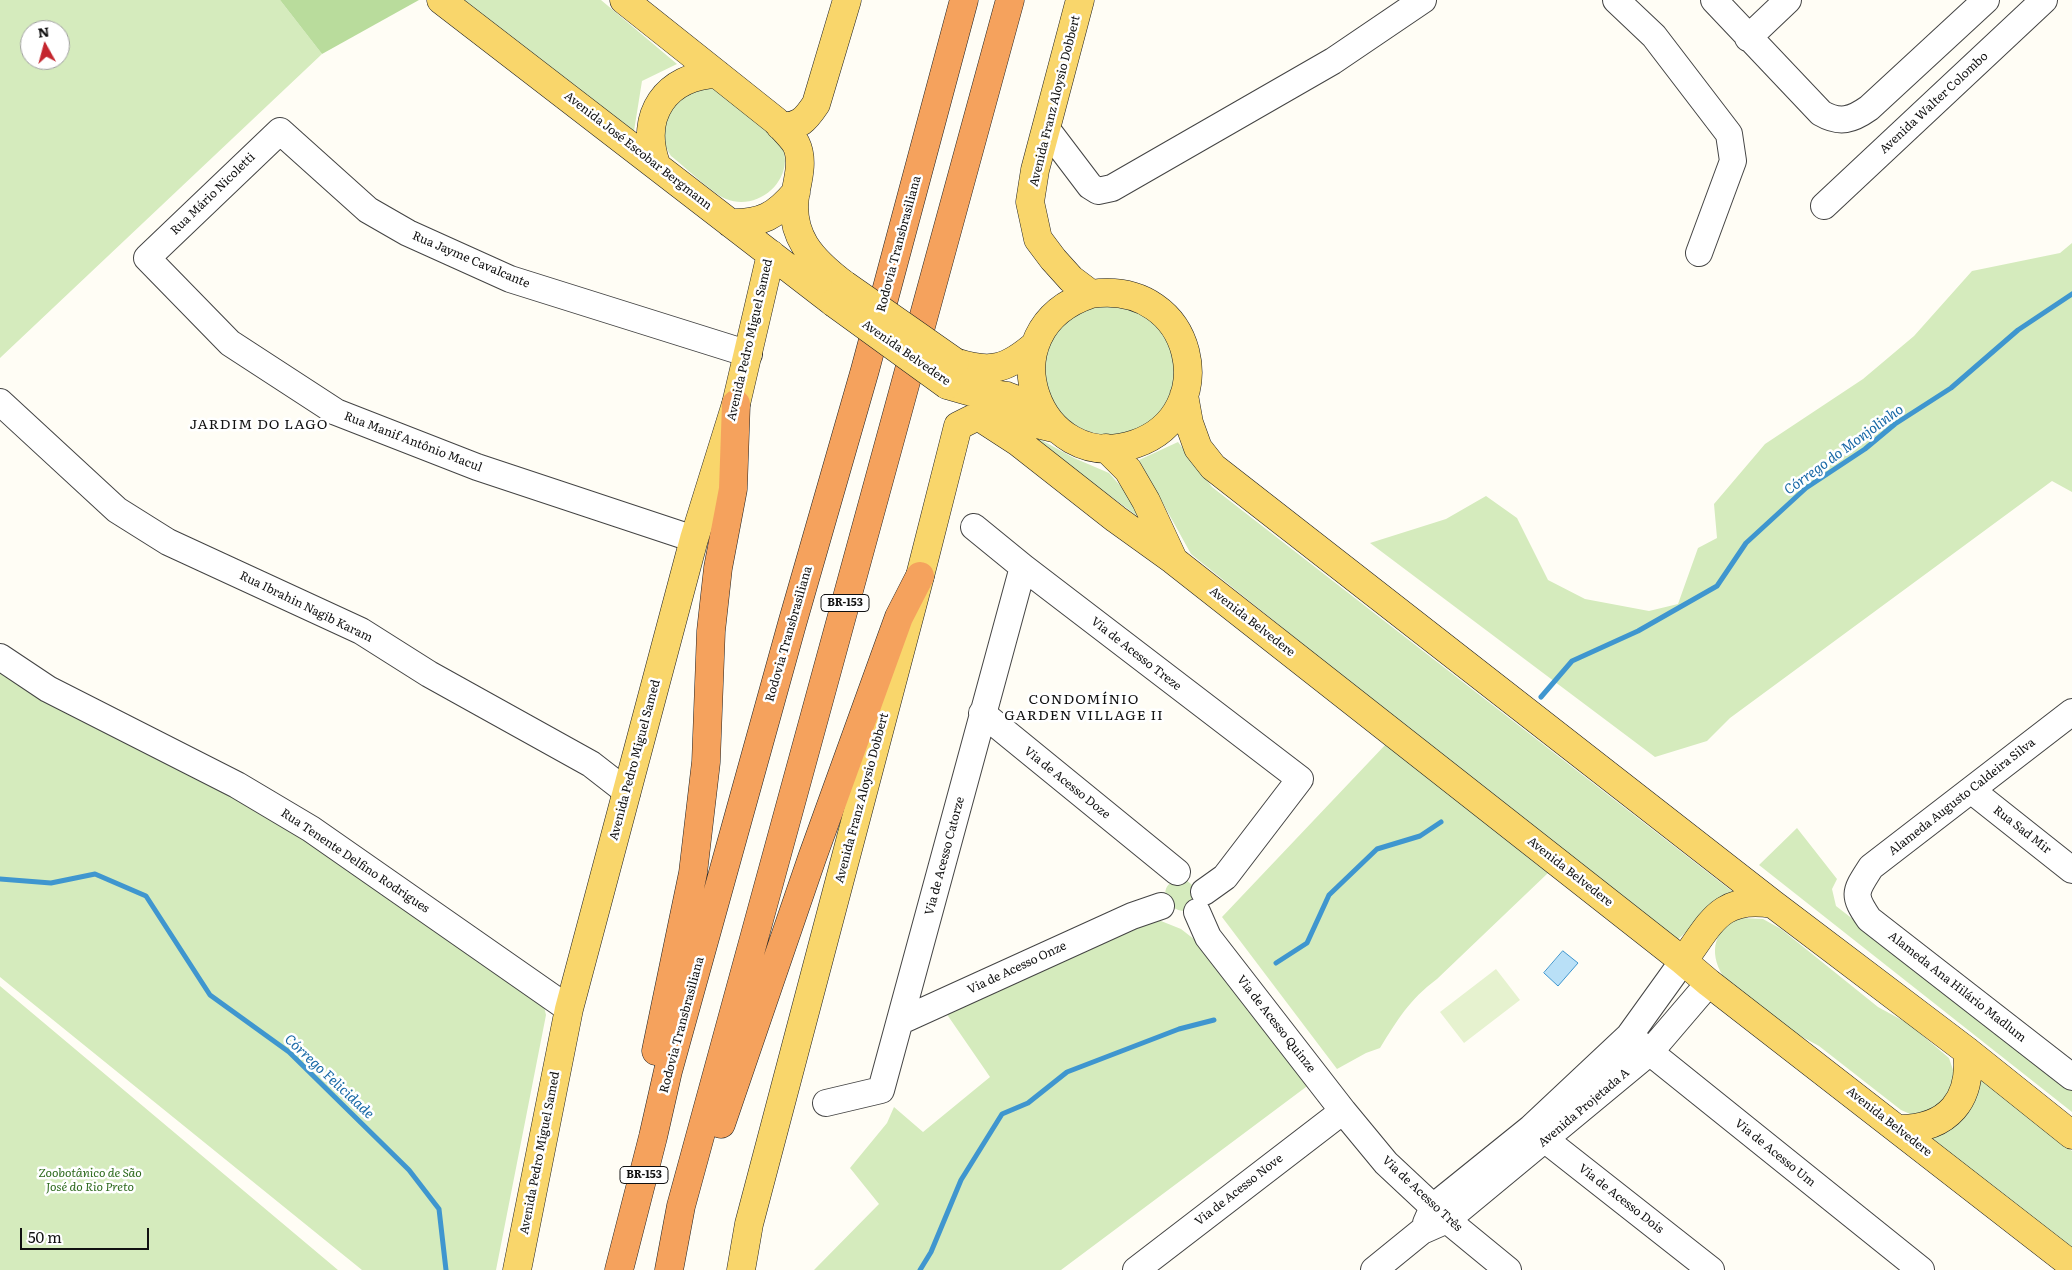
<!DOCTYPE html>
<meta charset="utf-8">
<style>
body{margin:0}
#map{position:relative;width:2072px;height:1270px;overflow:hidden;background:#fffdf5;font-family:Literata,serif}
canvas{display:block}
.north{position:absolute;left:20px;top:20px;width:50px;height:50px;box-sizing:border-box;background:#fff;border:1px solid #a0a0a0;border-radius:50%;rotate:353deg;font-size:14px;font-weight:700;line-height:20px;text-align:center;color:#111}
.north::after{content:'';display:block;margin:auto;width:18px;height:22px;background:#c4262e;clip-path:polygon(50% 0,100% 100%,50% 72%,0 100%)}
.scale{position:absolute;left:20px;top:1228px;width:129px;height:22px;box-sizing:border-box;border:2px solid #111;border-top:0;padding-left:6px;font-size:15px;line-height:18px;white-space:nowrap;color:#111;-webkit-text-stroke:4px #fff;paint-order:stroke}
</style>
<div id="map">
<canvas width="2072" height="1270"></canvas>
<div class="north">N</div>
<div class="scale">50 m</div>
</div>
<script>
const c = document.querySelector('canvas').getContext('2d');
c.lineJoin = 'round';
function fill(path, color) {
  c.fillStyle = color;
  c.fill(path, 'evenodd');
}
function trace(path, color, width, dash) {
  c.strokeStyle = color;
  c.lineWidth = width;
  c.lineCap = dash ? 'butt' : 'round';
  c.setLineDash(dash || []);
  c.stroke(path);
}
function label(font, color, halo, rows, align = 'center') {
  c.font = font + ' Literata,serif';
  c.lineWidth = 5;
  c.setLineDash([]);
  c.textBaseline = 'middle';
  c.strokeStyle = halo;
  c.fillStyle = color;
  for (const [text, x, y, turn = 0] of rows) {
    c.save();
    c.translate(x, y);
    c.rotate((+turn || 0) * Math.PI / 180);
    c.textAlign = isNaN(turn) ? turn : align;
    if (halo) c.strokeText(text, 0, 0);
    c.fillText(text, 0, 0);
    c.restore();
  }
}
fill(new Path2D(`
 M0,0H280L322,54L0,358ZM30,30H60V60H30Z
 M464,0H601L677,64L642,81L634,131Z
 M705,87L716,89L779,138C782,145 785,153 785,161C784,189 753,210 726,199C713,194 684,166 671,156C656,132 664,121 676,98Z
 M2072,243V492L2052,481L1730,718L1707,741L1655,757L1370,543L1446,519L1486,496L1517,518L1548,580L1585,599L1649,611L1678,604L1698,548L1717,538L1714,504L1765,444L1863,379L1914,336L1972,271L2060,253Z
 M1045 370a65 65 0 1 1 130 0a65 65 0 1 1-130 0Z
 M1034,436L1074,458L1109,473L1125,491L1140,518L1032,438Z
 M1178,442L1212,487L1733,892L1677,940L1417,736L1191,554L1139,460Z
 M0,667L234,790L543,1002L546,1015L496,1270H362L0,977Z
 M1387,743L1548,873L1437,979C1409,1000 1398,1019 1380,1048L1366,1053L1337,1069L1222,917Z
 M1797,828L1837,879L1832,889L1836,906L2072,1090V1112L1759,865Z
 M1186,880L1196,888L1198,894L1186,911C1167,912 1157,888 1174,881C1177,880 1183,880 1186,880Z
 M1151,917L1181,929L1199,943L1310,1084L1061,1270H814L879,1204L850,1168L887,1123L894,1107L923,1132L990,1077L946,1013Z
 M1742,918L1763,919L1781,929L1878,1007L1909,1024L1949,1058L1955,1076L1944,1103L1921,1115L1910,1114L1901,1110L1819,1046L1795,1033L1723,976C1708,952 1714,927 1742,918Z
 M0,986L338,1270H0Z
 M1977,1077L2072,1151V1249L1924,1134Z`), '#d5ebbd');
fill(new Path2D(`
 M280,0H419L322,54Z`), '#b9dc9c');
fill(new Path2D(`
 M1496,969L1520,1000L1464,1043L1440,1012Z`), '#e6f2cf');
const water = new Path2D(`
 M1563,951L1578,963L1558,986L1544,973Z`);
fill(water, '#b9e0f7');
trace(water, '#3f96cf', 1);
trace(new Path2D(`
 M1541,697L1572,661L1638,631L1717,586L1746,543L1806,488L1865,449L1895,424L1951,388L2018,330L2072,294
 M0,879L51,883L95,874L146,896L210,995L289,1052L409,1170L439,1209L446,1270
 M1276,963L1307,943L1329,895L1377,849L1420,836L1441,822
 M920,1270L931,1252L961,1180L1002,1114L1028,1103L1067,1072L1179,1029L1214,1020`), '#3f96cf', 5);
const minor = new Path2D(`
 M1616,0L1654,36L1729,134L1733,161L1699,253
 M1714,0L1821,113C1840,124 1852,120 1869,108L1986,0
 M1748,38L1788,0
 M1046,128L1090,186L1098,191L1112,188L1333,61L1423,0
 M1824,206L2044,0
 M0,402L117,510L168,542L361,631L429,674L591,764L627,792
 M974,527L1023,567L1300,779L1225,877L1204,892
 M694,539L477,467L336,412L230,343L147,258L280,131L368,210L408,233L510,279L749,354
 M0,657L48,689L237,785L311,829L569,1009
 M2072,712L1871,867C1855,892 1852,894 1869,919L2072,1077
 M982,713L1177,872
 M1971,790L2072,870
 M1197,912L1208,937L1343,1111L1386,1163L1447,1220L1508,1270
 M901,1021L1132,916L1161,906
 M1636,1041L1921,1270
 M826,1103L881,1090L1023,567
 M1533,1130L1711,1270
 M1426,1223L1433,1207L1531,1128L1629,1036L1683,961
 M1136,1270L1343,1111
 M1374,1270L1422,1231L1447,1220L1650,1052L1709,983`);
const major = new Path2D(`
 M441,0L834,303
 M624,0L776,121C782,128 791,136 796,144C803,158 799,176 796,190C787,235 812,260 845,285
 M1080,0L1035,170L1030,202L1038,239L1053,259L1071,279L1091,294C1196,279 1223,414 1135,444C1038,477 982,330 1091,294
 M780,126C799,128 806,119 816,104L847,0
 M656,164C639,115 666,76 717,74
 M730,223C761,224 776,216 796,192
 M955,362C991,374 1007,369 1035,345
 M947,385L968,391L1007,396L1041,409
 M1184,395L1189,423L1198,448L1213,467L1773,904L1967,1051L2072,1135
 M978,416L1018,442L1116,519L1173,560L1683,961L1709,983L2072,1265
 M1106,448L1128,470L1146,501L1173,559
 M1683,961C1711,924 1719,895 1773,904
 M1899,1129C1948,1129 1973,1100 1967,1051
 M517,1270L569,1009L694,539L736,404L771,254
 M741,1270L749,1224L920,576L958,426L978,416L1020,420L1057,429`);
const highway = new Path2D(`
 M656,1051L693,873L706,762L711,631L718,568L733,489L736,404
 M721,1124L812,858L899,617L920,576
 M619,1270L653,1137L668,1071L792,624L865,370L964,0
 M669,1270L681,1206L1010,0`);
trace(minor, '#444', 28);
trace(major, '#222', 29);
trace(highway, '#222', 29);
trace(minor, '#fff', 26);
trace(major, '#f9d66b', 28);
trace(highway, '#f5a25d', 28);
const majorBridge = new Path2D(`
 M845,285L955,362
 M834,303L947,385`);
trace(majorBridge, '#222', 29, []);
trace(majorBridge, '#f9d66b', 28);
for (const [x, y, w] of [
 [845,603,48],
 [644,1175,48]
]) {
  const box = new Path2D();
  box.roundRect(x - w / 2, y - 8.5, w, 17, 4);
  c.fillStyle = '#fff';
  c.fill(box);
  trace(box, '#111', 1);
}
label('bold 11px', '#111', null, [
 ["BR-153",845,603],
 ["BR-153",644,1175]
]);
label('12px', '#111', '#fff', [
 ["Avenida Franz Aloysio Dobbert",1055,101,-76],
 ["Avenida Walter Colombo",1934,103,-43],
 ["Avenida José Escobar Bergmann",638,151,38],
 ["Rua Mário Nicoletti",213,194,-44],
 ["Rodovia Transbrasiliana",899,244,-75],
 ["Rua Jayme Cavalcante",471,260,23],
 ["Avenida Pedro Miguel Samed",750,340,-77],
 ["Avenida Belvedere",906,353,35],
 ["Rua Manif Antônio Macul",413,442,21],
 ["Rua Ibrahin Nagib Karam",306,607,26],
 ["Avenida Belvedere",1252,622,38],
 ["Rodovia Transbrasiliana",789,634,-74],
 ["Via de Acesso Treze",1136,654,38],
 ["Avenida Pedro Miguel Samed",635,760,-75],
 ["Via de Acesso Doze",1067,783,39],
 ["Alameda Augusto Caldeira Silva",1962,797,-38],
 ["Avenida Franz Aloysio Dobbert",862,798,-75],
 ["Rua Sad Mir",2022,830,38],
 ["Via de Acesso Catorze",945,856,-75],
 ["Rua Tenente Delfino Rodrigues",355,861,34],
 ["Avenida Belvedere",1570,872,38],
 ["Via de Acesso Onze",1017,968,-25],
 ["Alameda Ana Hilário Madlum",1957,987,38],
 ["Via de Acesso Quinze",1276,1024,52],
 ["Rodovia Transbrasiliana",682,1025,-75],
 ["Avenida Projetada A",1584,1108,-40],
 ["Avenida Belvedere",1889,1122,38],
 ["Avenida Pedro Miguel Samed",540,1153,-79],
 ["Via de Acesso Um",1775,1153,39],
 ["Via de Acesso Nove",1239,1190,-38],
 ["Via de Acesso Três",1422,1194,43],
 ["Via de Acesso Dois",1621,1199,38]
]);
label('italic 12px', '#2f6b1f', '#fff', [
 ["Zoobotânico de São",90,1173],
 ["José do Rio Preto",90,1187]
]);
c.letterSpacing = '1px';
label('14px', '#111', '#fff', [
 ["JARDIM DO LAGO",259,425],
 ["CONDOMÍNIO",1084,700],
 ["GARDEN VILLAGE II",1084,716]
]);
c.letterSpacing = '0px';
label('italic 14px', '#1768a6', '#fff', [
 ["Córrego do Monjolinho",1844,450,-36],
 ["Córrego Felicidade",329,1077,43]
]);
</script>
